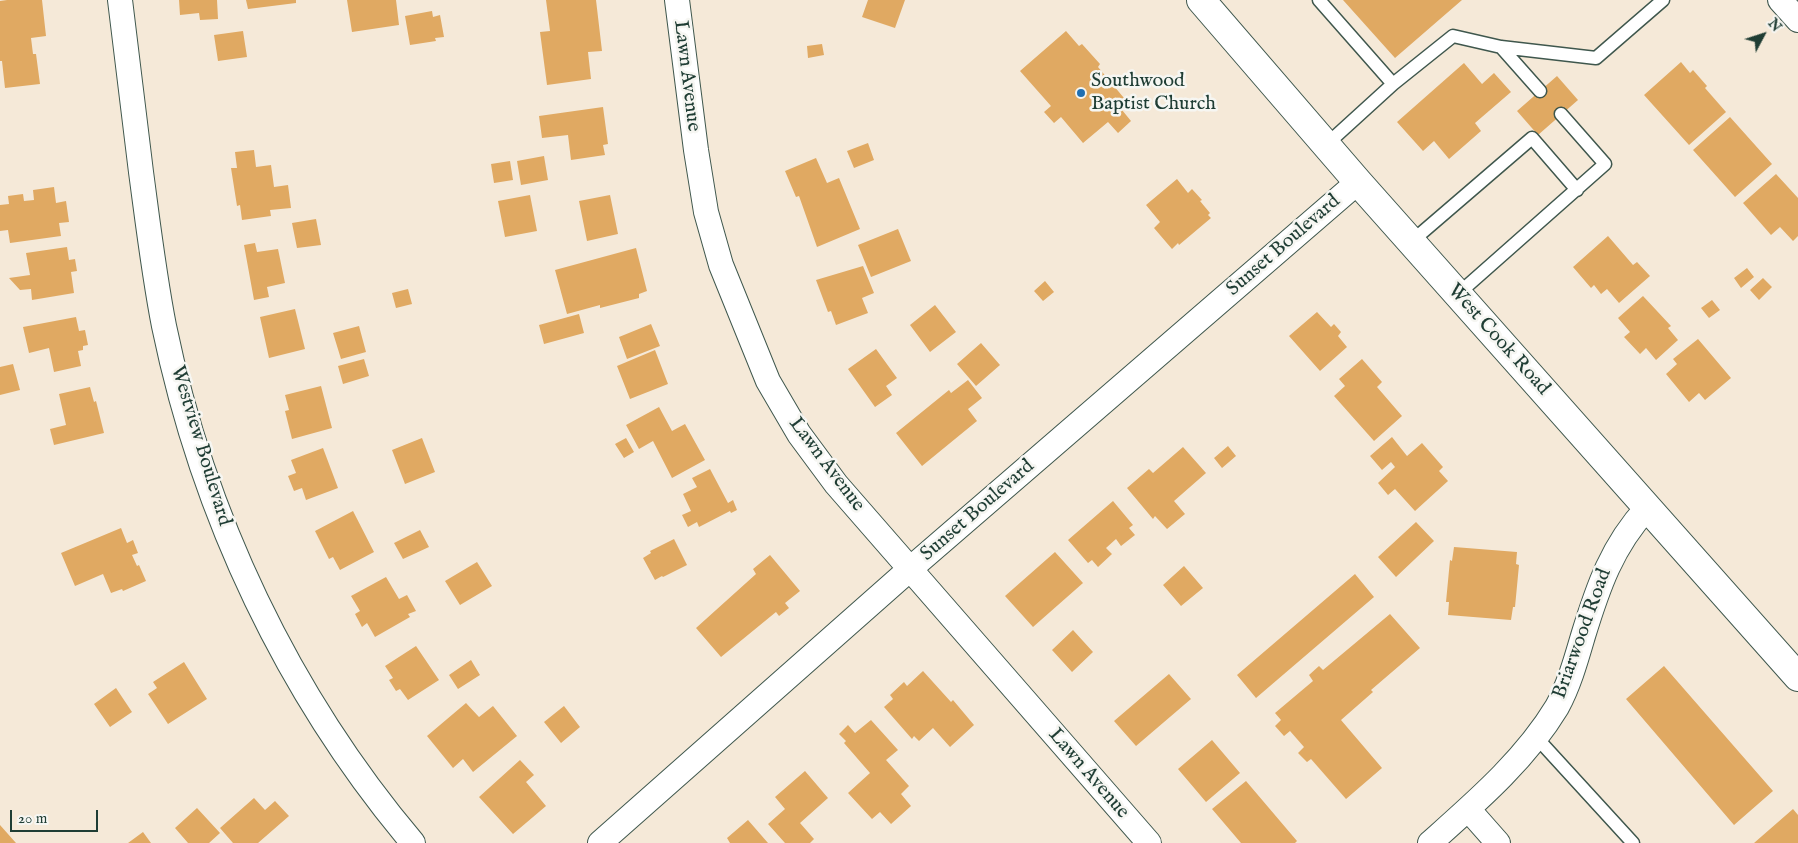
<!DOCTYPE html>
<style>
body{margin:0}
#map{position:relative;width:1798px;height:843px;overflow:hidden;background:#f5e9d8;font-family:"IM FELL English",serif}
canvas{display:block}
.north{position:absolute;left:1738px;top:10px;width:50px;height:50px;-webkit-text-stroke:4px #f6f6f2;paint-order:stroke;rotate:50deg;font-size:14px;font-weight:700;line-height:20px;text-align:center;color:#1f3d34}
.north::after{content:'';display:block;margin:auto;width:18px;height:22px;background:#1f3d34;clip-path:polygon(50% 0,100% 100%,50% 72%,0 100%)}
.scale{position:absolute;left:10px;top:810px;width:88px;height:22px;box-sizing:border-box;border:2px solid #1f3d34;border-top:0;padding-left:6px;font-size:15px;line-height:18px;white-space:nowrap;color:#1f3d34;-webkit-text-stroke:4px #f6f6f2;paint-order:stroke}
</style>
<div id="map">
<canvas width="1798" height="843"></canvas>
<div class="north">N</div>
<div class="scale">20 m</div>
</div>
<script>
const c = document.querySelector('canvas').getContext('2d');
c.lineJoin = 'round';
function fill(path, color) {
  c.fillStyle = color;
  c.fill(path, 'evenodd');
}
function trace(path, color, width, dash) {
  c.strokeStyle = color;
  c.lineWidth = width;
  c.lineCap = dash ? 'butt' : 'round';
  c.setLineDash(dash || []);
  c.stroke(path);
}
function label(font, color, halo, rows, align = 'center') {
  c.font = font + ' "IM FELL English",serif';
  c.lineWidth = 5;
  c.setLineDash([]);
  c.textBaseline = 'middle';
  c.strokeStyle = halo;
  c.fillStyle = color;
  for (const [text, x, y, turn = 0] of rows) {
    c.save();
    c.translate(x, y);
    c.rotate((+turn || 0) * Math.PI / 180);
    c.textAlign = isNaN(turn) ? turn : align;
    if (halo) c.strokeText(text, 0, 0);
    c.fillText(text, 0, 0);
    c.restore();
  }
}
fill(new Path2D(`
 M7,0H42L46,36L31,38L33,54H36L40,84L5,88L2,61H0V1Z
 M179,0H217L218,19L200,20L199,13L180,15Z
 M246,0H296V3L248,9Z
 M347,0H396L399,25L352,32Z
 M546,0H596L602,51L588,52L591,79L547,85L540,32L550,31Z
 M868,0H905L895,28L862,17Z
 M1343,0H1462L1395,58Z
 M432,11L433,17L440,15L444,37L435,38L436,41L410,45L405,16Z
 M243,31L247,57L218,61L214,35Z
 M1066,31L1079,46L1082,44L1100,64L1098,67L1129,104L1122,110L1131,121L1118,133L1108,122L1083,143L1061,117L1054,123L1044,112L1051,106L1020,71Z
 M822,44L824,55L808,58L807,46Z
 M1681,62L1690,73L1693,70L1707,86L1705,88L1726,112L1689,145L1644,95Z
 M1464,63L1482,84L1494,73L1511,92L1475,123L1481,131L1449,159L1434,141L1423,151L1397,122Z
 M1557,76L1578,100L1538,135L1517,111Z
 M603,107L608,144L603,145L605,155L571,160L568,135L542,138L539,116Z
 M1730,117L1772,164L1735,197L1693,150Z
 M868,143L874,160L854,168L847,151Z
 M254,150L256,167L271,165L274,187L288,185L291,208L270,210L271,216L242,220L240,205L237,206L231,168H237L235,152Z
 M544,156L548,180L521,185L517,161Z
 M816,158L827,183L839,178L860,229L817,247L799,196L796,197L785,171Z
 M510,161L513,180L494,183L491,164Z
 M1776,174L1798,198V236L1793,241L1780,227L1771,235L1743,203Z
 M1177,179L1188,193L1192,189L1202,200L1200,201L1210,213L1208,215L1211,218L1179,245L1178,243L1172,249L1154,228L1160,222L1146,205Z
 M54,187L56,203L66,201L69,222L59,223L61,236L10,243L8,230L0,231V205L9,204L8,196L23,194L24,201L34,200L33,190Z
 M530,195L537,231L505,237L498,201Z
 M610,195L618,234L587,241L579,201Z
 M316,219L321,245L297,248L292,223Z
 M898,229L911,261L871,277L858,245Z
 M1608,236L1633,265L1637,262L1650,276L1619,303L1607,289L1601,294L1594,285L1591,288L1573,267Z
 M255,243L257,252L278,249L285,283L267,287L269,297L254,300L244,245Z
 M67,247L69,260L75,259L77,271L71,272L74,293L32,300L31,289L20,290L9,278L30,275L26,253Z
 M636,248L647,291L639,294V298L600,308V305L567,314L555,270Z
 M863,266L874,293L862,298L868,313L836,325L831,311L828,312L816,280Z
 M1747,268L1754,277L1741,288L1734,278Z
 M1763,278L1772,287L1759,300L1750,290Z
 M1045,281L1054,292L1043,301L1034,291Z
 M408,289L412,304L396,308L392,293Z
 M1643,296L1671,326L1668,328L1678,340L1656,360L1646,348L1640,354L1624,337L1630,332L1618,318Z
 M1712,300L1720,310L1709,318L1701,308Z
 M935,305L956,332L930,352L910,325Z
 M295,309L305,349L269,358L260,317Z
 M1317,312L1331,327L1334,324L1341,332L1338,336L1347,347L1320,371L1289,336Z
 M579,314L584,333L544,344L539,325Z
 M76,317L79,331L85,330L88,345L83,346V350L78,351L81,366L54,372L49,348L29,353L23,327Z
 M651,324L660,346L627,359L619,337Z
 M359,326L366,352L341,359L333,333Z
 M1698,339L1731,378L1705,400L1699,393L1689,402L1666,374L1677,364L1673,359Z
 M981,343L1000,365L976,386L957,364Z
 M876,349L897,378L886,386L892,395L875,407L848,369Z
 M655,350L668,384L630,399L617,366Z
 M364,359L369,376L343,384L338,366Z
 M1362,359L1382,382L1377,387L1402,416L1374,441L1334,396L1345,386L1339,379Z
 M13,364L20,390L0,395V367Z
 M968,380L982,398L968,409L977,421L922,466L896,433L949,390L951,393Z
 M321,386L332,428L292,439L285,411L289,410L285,395Z
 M90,387L94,402L96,401L104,433L54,445L50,429L66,425L59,394Z
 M659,407L672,431L685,424L705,460L672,478L653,441L639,449L626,425Z
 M1392,437L1407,456L1422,443L1443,467L1439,471L1448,481L1415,511L1395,489L1388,495L1378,483L1395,467L1391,462L1382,470L1370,456Z
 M422,438L435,472L405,484L392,450Z
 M626,438L634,452L624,458L615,444Z
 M1228,446L1236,456L1222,468L1214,458Z
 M1183,447L1206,473L1174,501L1185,514L1167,529L1155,516L1153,519L1127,488L1149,469L1153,473Z
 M323,448L338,488L306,500L302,488L294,491L288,476L296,473L291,460Z
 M710,469L728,503L733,500L737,510L731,513L730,511L699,527L697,522L688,527L682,515L691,511L683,494L697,487L692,478Z
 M1113,501L1133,525L1129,528L1135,535L1121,546L1116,539L1106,548L1112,554L1098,567L1092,560L1088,563L1068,540Z
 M353,511L374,552L340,570L333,557L329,559L315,531Z
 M1416,522L1434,541L1396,577L1378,557Z
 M121,528L127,543L133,540L138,553L132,555L137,566L139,565L146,581L123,591L122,589L111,593L103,574L75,586L61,553Z
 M420,530L429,547L403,559L394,543Z
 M674,539L687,565L663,577L662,576L655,580L643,558L651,553L650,551Z
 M1454,547L1517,552L1516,564L1519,565L1515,607H1513L1511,620L1448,615L1449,602H1446L1450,560L1452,561Z
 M1055,552L1083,583L1033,627L1005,596Z
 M770,555L800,591L785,603L789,608L779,616L776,612L721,657L696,628L756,574L753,569Z
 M477,562L492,586L460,605L445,581Z
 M1184,566L1203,588L1181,606L1163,585Z
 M1355,574L1374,597L1256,698L1237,675Z
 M386,577L399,599L407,595L416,611L408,614L410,617L375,637L367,623L362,627L355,614L360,611L351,596Z
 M1390,614L1420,648L1371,690L1373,692L1341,720L1382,768L1346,799L1311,759L1307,762L1298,753L1304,747L1290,731L1284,736L1275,726L1281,720L1275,713L1313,681L1309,675L1319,666L1323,670Z
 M1073,630L1093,652L1072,672L1052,650Z
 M416,646L439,680L408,700L400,689L396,691L389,680L393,678L385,666Z
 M471,660L480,675L458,689L449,675Z
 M184,662L207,699L168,724L148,694L157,688L153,682Z
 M1664,666L1773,791L1734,825L1626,699Z
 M923,671L951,702L953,700L974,725L950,747L933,728L919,741L914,736L912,739L884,707L893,699L890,695L904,682L907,686Z
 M1169,674L1191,699L1136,746L1114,721Z
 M116,688L132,712L110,727L94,704Z
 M466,703L479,717L493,706L517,736L473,772L463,759L453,768L427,736Z
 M564,706L580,727L561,743L544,722Z
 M871,720L898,750L886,760L909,786L901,794L911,806L891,824L880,812L872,819L848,793L870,773L844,743L846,741L839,734L848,725L855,733Z
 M1212,740L1240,773L1206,802L1178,769Z
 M520,760L534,775L526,782L546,806L513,834L479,797Z
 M805,771L828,798L800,823L814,839L810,843H785L768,824L785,809L775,797Z
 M1246,781L1297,841L1295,843H1241L1212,809Z
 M254,798L265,810L275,801L289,816L258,843H233L220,828Z
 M197,808L220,833L209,843H188L175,828Z
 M1793,809L1798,815V843H1754Z
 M748,820L768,843H730L727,838Z
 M0,825L16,843H0Z
 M143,832L151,843H128Z`), '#e0a962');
const lane = new Path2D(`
 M1319,0L1393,84L1326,145
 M1501,47L1540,91
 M1393,84L1453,36L1501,47L1596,58L1663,0
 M1411,242L1532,138L1577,190
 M1458,294L1605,164L1561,114
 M1536,737L1633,843`);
const street = new Path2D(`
 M120,0C127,57 134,115 141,172C148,224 154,275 164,326C203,515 288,695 413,843
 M677,0L696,150L706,212L721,265L768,381L799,434L836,484L1149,843
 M1780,0L1798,20
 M1468,809L1498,843
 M600,843L910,569L1358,182
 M1430,843C1476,802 1525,760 1557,707C1569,685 1576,660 1583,636C1598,587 1612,546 1647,508`);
const secondary = new Path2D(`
 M1201,0L1358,182L1798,677`);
trace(lane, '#3f574d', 15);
trace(street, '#3f574d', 26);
trace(secondary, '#3f574d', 30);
trace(lane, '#fff', 12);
trace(street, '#fff', 24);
trace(secondary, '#fff', 28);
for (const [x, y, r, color] of [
 [1081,93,5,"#1f6fb2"]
]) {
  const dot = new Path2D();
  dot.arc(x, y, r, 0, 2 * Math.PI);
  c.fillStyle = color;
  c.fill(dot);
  trace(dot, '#f6f6f2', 2);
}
label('20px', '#1f3d34', '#f6f6f2', [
 ["Lawn Avenue",686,76,83],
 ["Sunset Boulevard",1284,246,-41],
 ["West Cook Road",1498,340,48],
 ["Westview Boulevard",200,446,73],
 ["Lawn Avenue",826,465,53],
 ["Sunset Boulevard",978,511,-41],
 ["Briarwood Road",1583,634,-70],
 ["Lawn Avenue",1088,774,49]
]);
label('20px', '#1f3d34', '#f6f6f2', [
 ["Southwood",1091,82],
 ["Baptist Church",1091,105]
], 'left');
</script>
